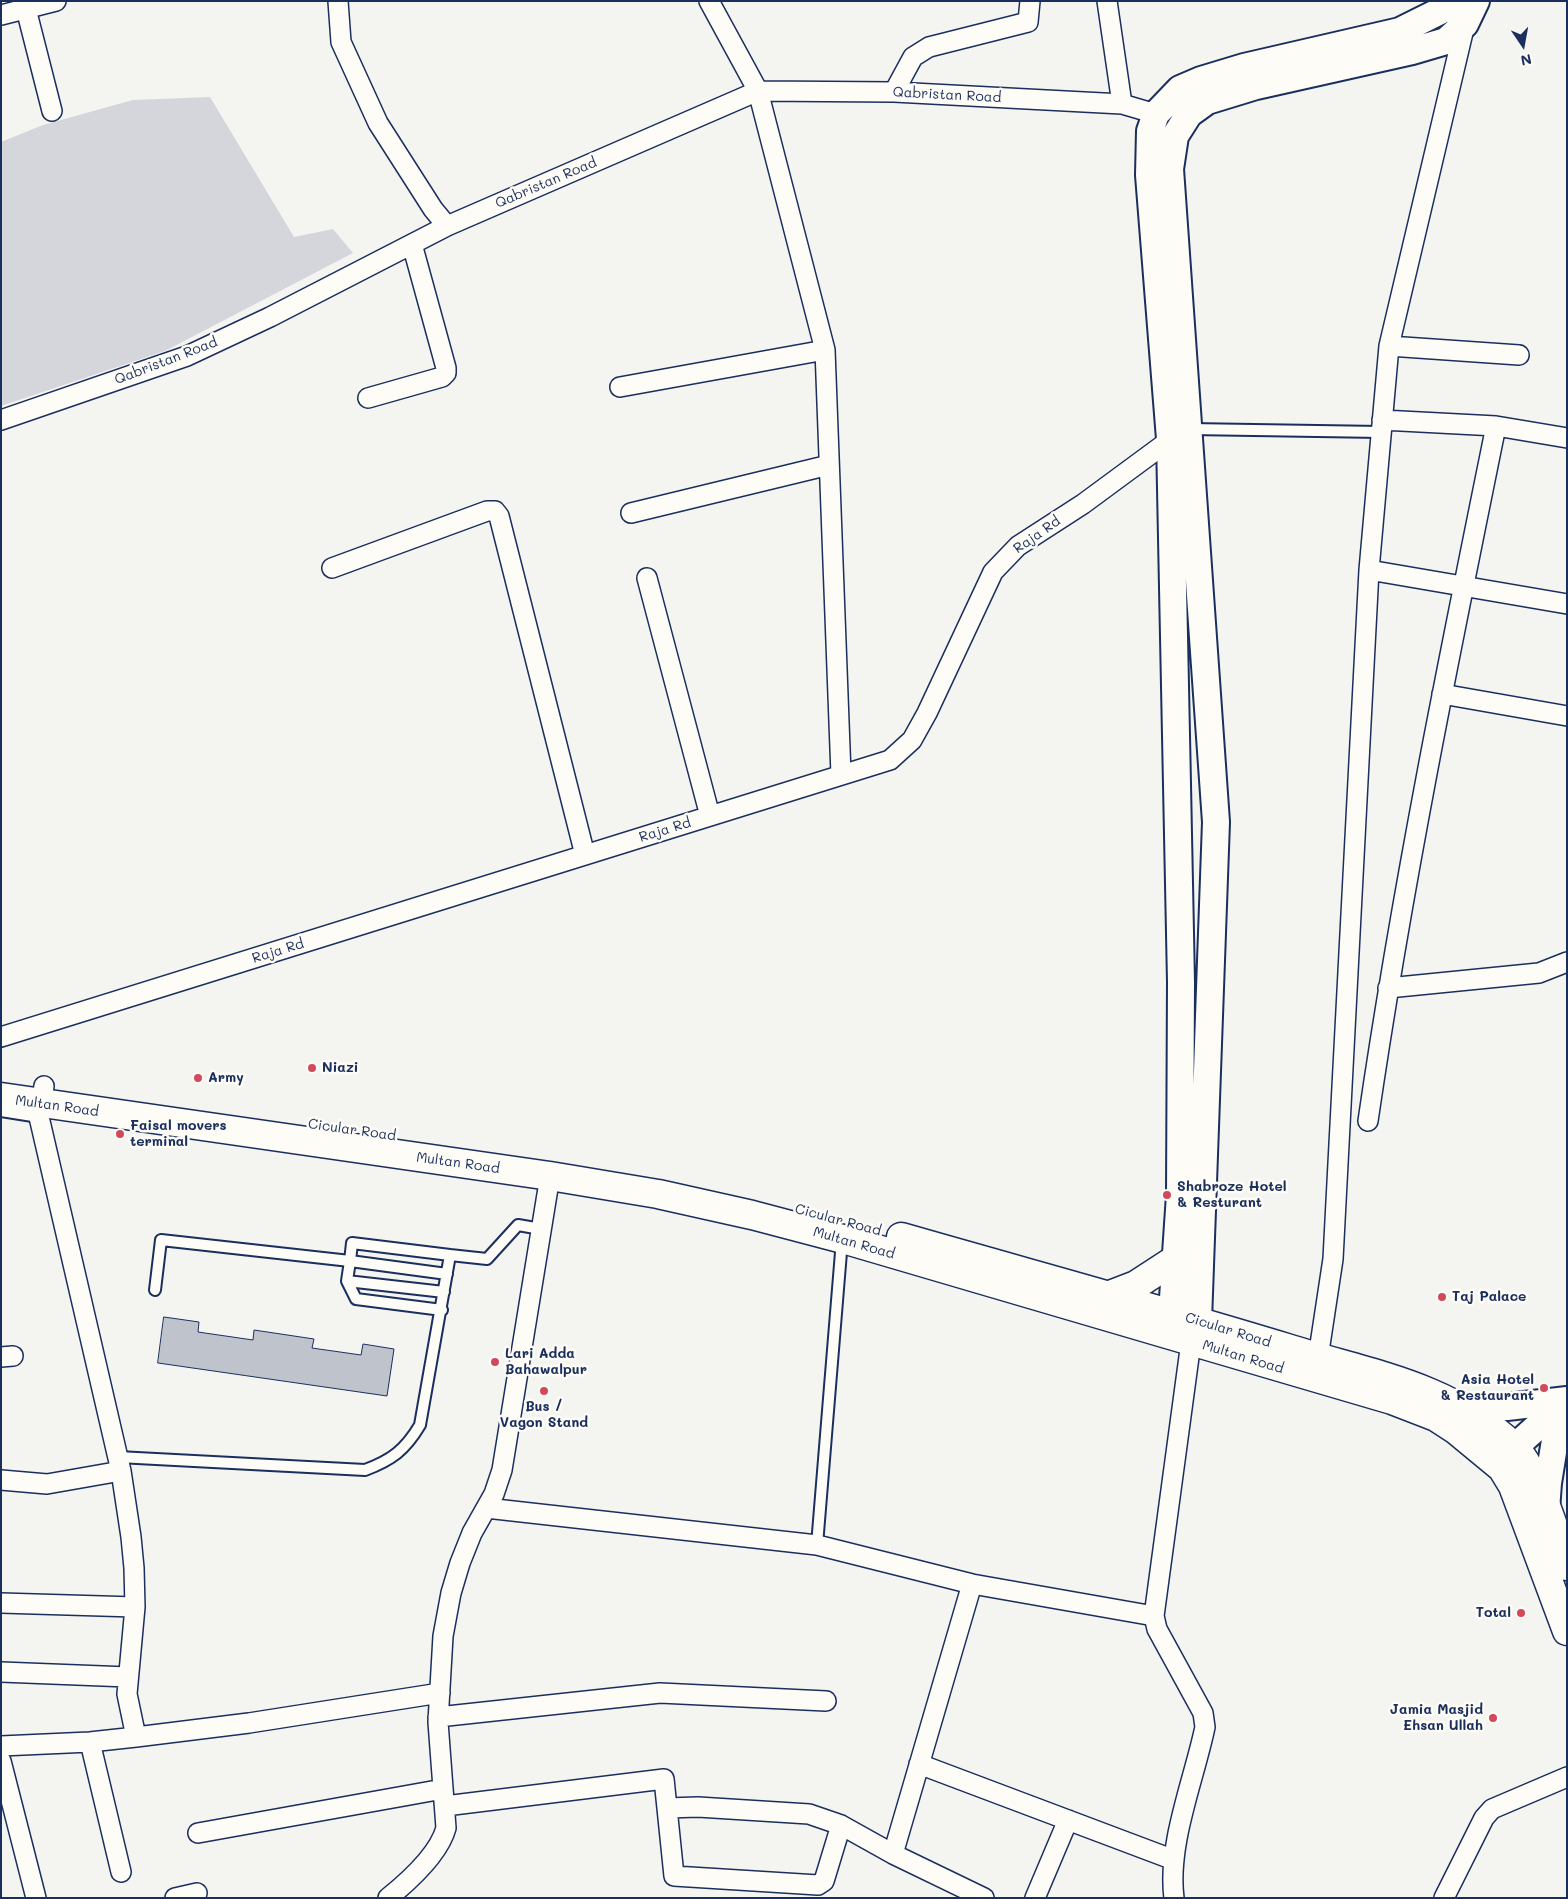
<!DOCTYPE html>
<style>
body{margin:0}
#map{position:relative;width:1568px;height:1899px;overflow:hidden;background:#f4f4f1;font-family:Mali,sans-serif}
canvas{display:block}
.frame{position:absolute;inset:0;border:2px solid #1b2f5e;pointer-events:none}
.north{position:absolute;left:1498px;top:20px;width:50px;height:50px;-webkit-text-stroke:4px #fdfcf7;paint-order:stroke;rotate:168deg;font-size:14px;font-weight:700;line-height:20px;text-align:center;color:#1b2f5e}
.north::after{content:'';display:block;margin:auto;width:18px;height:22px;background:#1b2f5e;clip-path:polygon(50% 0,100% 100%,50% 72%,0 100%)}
</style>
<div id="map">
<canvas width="1568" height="1899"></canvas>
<div class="frame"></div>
<div class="north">N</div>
</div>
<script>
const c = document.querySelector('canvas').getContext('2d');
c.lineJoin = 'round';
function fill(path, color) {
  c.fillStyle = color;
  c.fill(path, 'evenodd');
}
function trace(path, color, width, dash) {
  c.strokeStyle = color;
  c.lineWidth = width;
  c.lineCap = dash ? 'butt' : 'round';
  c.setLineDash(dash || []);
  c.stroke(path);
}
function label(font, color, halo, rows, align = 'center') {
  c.font = font + ' Mali,sans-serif';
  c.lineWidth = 5;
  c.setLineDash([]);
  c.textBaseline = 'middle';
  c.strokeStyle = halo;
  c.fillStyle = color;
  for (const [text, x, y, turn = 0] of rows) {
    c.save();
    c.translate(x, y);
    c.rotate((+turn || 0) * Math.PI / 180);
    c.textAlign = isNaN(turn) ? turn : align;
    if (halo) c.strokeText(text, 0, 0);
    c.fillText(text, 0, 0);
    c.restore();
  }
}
fill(new Path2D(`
 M210,97L294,237L333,229L353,253L165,351L1,406V142L43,125L133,100Z`), '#d4d6db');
const building = new Path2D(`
 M164,1317L199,1322L198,1332L253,1340L254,1330L314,1339L312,1348L361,1355L363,1344L394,1349L387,1396L158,1363Z`);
fill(building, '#bfc3cc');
trace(building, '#1b2f5e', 1);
const lane = new Path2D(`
 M1190,429L1381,432
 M1,1111L39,1117
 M447,1274L350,1261L352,1243L450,1255
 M347,1281L444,1292
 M155,1290L161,1240L350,1261L347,1281L356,1299L442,1310
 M118,1457L365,1470C392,1460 405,1450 420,1425L450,1255L487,1259L518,1225L541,1229
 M817,1545L842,1240`);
const street = new Path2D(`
 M24,1L52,111
 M338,1L341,42L378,123L433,209L447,226
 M709,1L758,91L825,350L841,775
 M1107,1L1122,104L1156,114
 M1,15L56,1
 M894,92L913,57L929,47L1028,22L1030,1
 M1389,346L1519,355
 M620,387L825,350
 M368,398L442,377L446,373V368L412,244
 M1,420L187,356L270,317L447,226L758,91L894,92L1122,104
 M1382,420L1496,426L1567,438
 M631,513L829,465
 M332,568L487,511H495L499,516L585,855
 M1369,570L1567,604
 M647,578L710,816
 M1442,694L1567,716
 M1388,988L1539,973L1567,962
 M1,1037L890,760L912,740L927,713L993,572L1018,546L1083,504L1178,434
 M44,1086L39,1117L121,1471L131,1537L134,1568L135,1607L127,1694L136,1737
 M1368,1121C1402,888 1449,657 1496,426
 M1,1357L13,1356
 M1318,1358L1333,1259L1369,570L1389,346L1465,24
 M1,1480L47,1484L121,1471
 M486,1508L817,1545L972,1584L1154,1616
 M1,1603L135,1607
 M1,1672L128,1677
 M438,1717L660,1693L826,1701
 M90,1742L121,1872
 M1,1746L90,1742L136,1737L249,1723L440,1693
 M1,1761L36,1898
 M919,1764L1174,1860
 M445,1806L664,1779L674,1876L818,1885L824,1881L841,1825
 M667,1808L698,1807L809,1814L841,1825L893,1854L984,1898
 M198,1833L443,1789
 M893,1854L972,1584
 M175,1898L197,1893
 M388,1898C409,1881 439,1854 446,1828L438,1722L443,1636L451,1593L460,1563L472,1533L494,1494L502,1470L550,1176
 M1035,1898L1068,1820
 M1174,1898C1167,1844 1194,1780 1205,1727L1203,1713L1157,1629L1154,1616L1191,1342
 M1444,1898L1484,1818L1492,1809L1567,1777`);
const secondary = new Path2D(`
 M1172,1313L1180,1195L1181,982L1170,439L1149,175L1150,131L1156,114L1180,89L1201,80L1244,67L1400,31L1450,6L1453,1
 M1198,1321L1216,822L1170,169L1175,136L1189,114L1207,101L1256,86L1412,51L1446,41L1465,24L1476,1
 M1462,1409L1507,1407L1567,1400
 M1497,1463L1567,1400
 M1546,1510L1548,1483L1555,1440L1567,1402`);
const highway = new Path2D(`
 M1,1097L550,1176L658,1194L752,1215L843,1239L1392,1400L1436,1417L1456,1430L1502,1468L1513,1486L1567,1631
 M901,1237C1030,1274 1159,1309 1287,1348C1368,1374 1447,1384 1512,1445C1537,1468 1555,1533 1567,1566
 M1110,1295L1136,1285L1176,1259`);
trace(lane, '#1b2f5e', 14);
trace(street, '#1b2f5e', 22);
trace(secondary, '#1b2f5e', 30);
trace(highway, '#1b2f5e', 31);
trace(lane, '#fdfcf7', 10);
trace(street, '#fdfcf7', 19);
trace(secondary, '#fdfcf7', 26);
trace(highway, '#fdfcf7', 28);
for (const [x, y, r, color] of [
 [312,1068,5,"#d1495b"],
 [198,1078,5,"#d1495b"],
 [120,1134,5,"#d1495b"],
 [1167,1195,5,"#d1495b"],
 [1442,1297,5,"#d1495b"],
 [495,1362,5,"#d1495b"],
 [1544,1388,5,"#d1495b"],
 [544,1391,5,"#d1495b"],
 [1521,1613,5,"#d1495b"],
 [1493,1718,5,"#d1495b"]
]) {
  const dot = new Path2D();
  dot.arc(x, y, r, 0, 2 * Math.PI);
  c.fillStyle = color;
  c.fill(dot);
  trace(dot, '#fdfcf7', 2);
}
label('14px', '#1b2f5e', '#fdfcf7', [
 ["Qabristan Road",947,95,3],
 ["Qabristan Road",546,183,-23],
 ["Qabristan Road",166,361,-21],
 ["Raja Rd",1037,535,-35],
 ["Raja Rd",665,830,-17],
 ["Raja Rd",278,951,-17],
 ["Multan Road",57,1106,8],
 ["Cicular Road",352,1130,8],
 ["Multan Road",458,1163,8],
 ["Cicular Road",838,1220,15],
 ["Multan Road",854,1243,16],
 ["Cicular Road",1228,1330,17],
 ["Multan Road",1243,1357,17]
]);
label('bold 14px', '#1b2f5e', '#fdfcf7', [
 ["Niazi",322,1068],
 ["Army",208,1078],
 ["Faisal movers",130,1126],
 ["terminal",130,1142],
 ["Shabroze Hotel",1177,1187],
 ["& Resturant",1177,1203],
 ["Taj Palace",1452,1297],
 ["Lari Adda",505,1354],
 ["Bahawalpur",505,1370],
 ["Asia Hotel",1534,1380,"right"],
 ["& Restaurant",1534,1396,"right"],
 ["Bus /",544,1407,"center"],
 ["Vagon Stand",544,1423,"center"],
 ["Total",1511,1613,"right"],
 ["Jamia Masjid",1483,1710,"right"],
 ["Ehsan Ullah",1483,1726,"right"]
], 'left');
</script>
